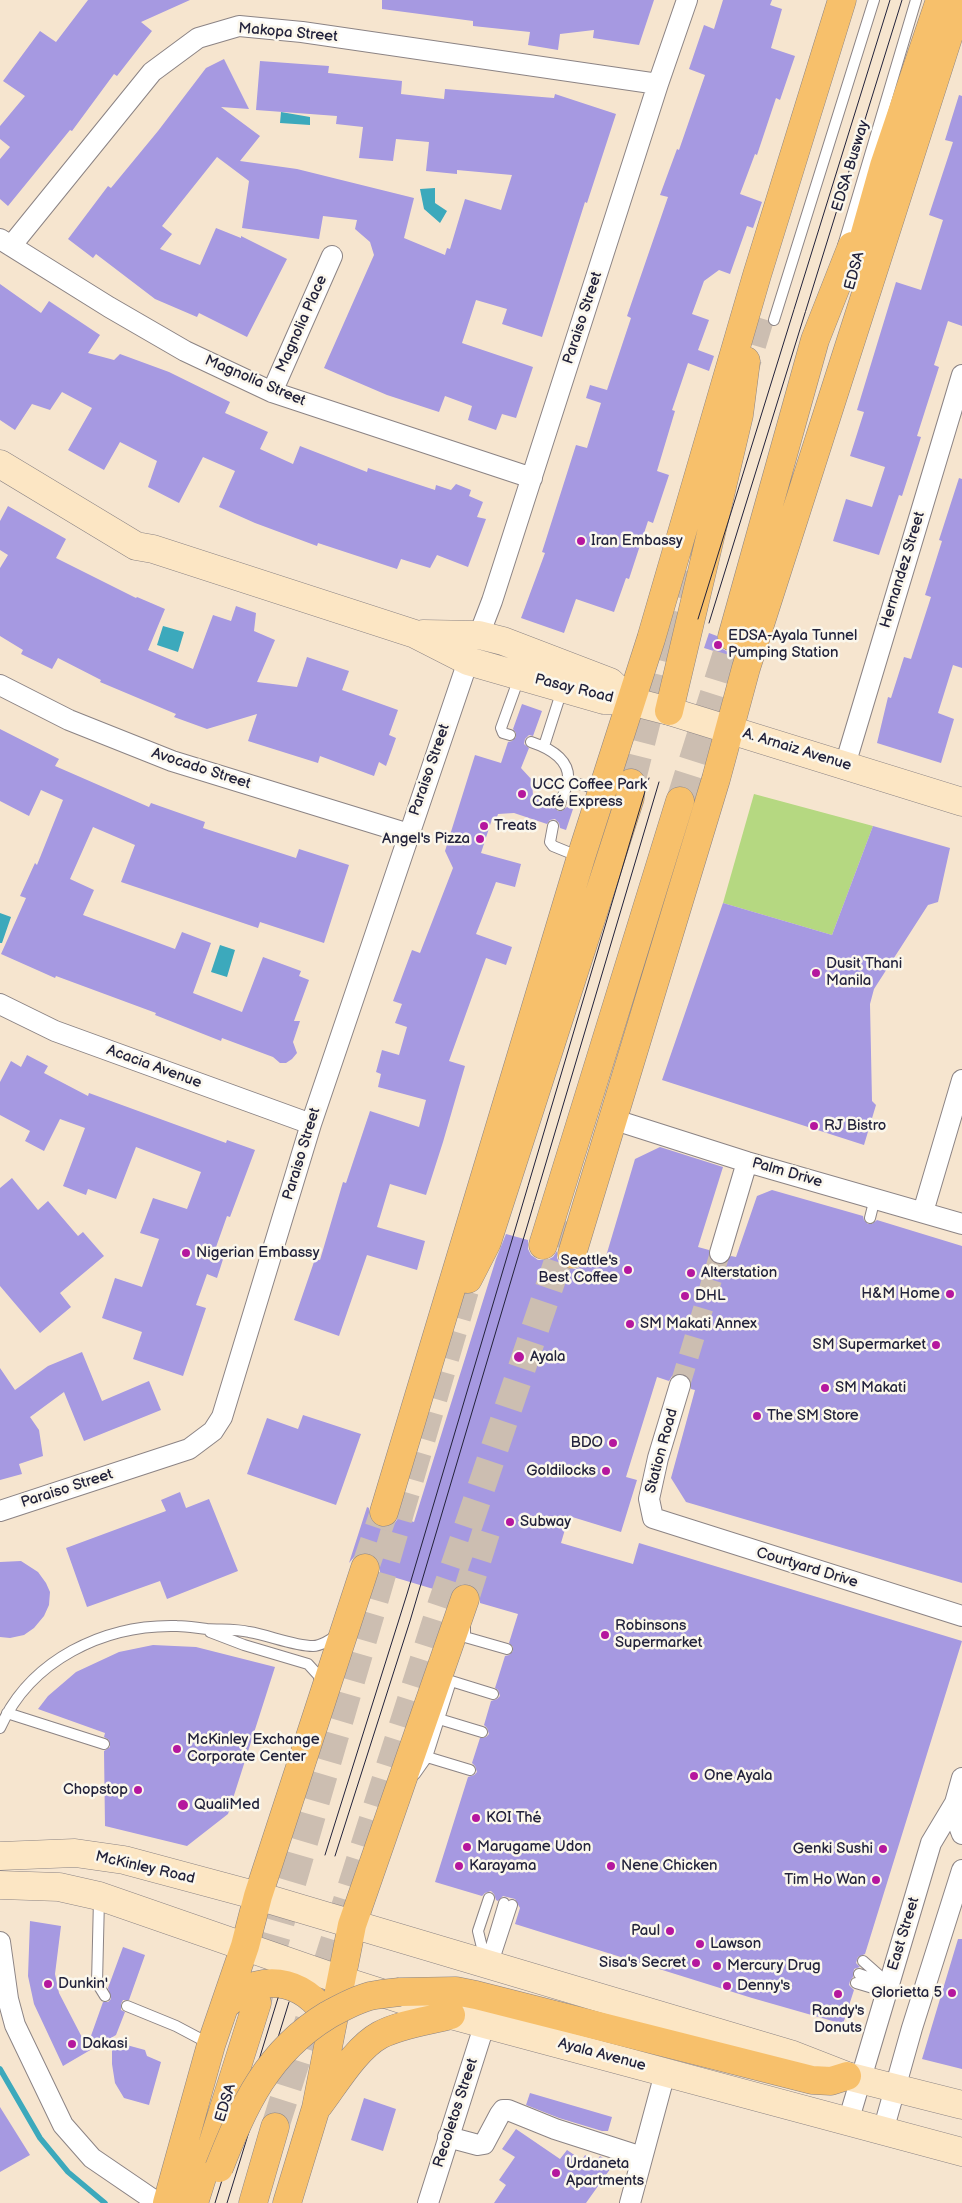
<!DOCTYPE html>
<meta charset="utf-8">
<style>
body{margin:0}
canvas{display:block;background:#f6e5cf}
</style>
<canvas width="962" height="2203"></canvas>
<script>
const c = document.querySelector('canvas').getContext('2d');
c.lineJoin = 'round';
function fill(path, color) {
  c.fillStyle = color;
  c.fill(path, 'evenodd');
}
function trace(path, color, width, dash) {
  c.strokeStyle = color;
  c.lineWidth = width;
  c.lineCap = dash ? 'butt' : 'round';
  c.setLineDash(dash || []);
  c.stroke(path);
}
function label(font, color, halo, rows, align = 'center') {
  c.font = font + ' "Balsamiq Sans",sans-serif';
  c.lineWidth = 5;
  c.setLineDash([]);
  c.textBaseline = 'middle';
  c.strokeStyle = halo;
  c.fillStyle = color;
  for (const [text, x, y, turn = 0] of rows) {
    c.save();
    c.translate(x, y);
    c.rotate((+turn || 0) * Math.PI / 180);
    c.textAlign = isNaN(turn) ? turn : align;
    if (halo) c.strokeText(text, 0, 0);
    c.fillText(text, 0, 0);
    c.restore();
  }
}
fill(new Path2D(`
 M754,794L873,826L832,935L723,903Z`), '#b5d881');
fill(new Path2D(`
 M281,112L310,117V125L280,123Z
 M435,188V203L447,211L440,223L424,209L420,189Z
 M163,626L184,632L178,652L157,645Z
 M0,913L11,917L2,943H0Z
 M220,945L235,950L227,977L211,972Z`), '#3ca9bc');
trace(new Path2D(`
 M0,2069L40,2138L68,2172L105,2203`), '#3ca9bc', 5.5);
fill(new Path2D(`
 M88,0H190L141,22L152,31L117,76L114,74L72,131L70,130L8,206L0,199V159L10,147L0,139V126L25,96L3,81L40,31L56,42Z
 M382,0H654L639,45L593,38L594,30L560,34L558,50L528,45L530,32L473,26V21L382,9Z
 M723,0H772L770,5L782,9L771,48L795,56L780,100L776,98L757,155L755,154L740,194L762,202L753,228L747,226L730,274L719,270L704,281L692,314L709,320L698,350L714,356L709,371L688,363L672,410L675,411L657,471L669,475L653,523L648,521L629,579L626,578L614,612L576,599L564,633L521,618L545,553L542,552L576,445L587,448L601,403L586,398L590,385L607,390L631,318L627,316L668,197L660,195L677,149L679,150L705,75L689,69L704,25L714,29Z
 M224,59L249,109L221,107L260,136L240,161L297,169L414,198L404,238L445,255L447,248L450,249L465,199L501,210L512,175L457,170V174L426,171L429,142L396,139L393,161L359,158L363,127L336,124L337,116L256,110L260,61L329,66L328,73L402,81L401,94L444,99L445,89L554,98L555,94L616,114L587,203L585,202L542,337L502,324L507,309L476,300L462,343L533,367L516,418L502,414L496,430L468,420L472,406L445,396L439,412L387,395L324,368L374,255L370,242L355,229L357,220L323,216L319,239L242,228L249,181L217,157L162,226L172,234L160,249L200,265L216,228L241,238V236L287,259L247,337L199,313L197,317L155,299L96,254L93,258L68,239L108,186L111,188L158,131L206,68Z
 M959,95L962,96V326L948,321L934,365L939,367L917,436L921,437L902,496L899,495L879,555L833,541L846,499L872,507L885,467L850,456L864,412L857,410L896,282L921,290L943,220L929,215L953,142L945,140Z
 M0,284L41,313L49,301L100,335L88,353L114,360L120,354L169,372L230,402L225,413L268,432L260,449L293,464L300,446L367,472L368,468L435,490L436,485L451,490L456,484L471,490L469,496L483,502L477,517L486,519L468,567L437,555L430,568L401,559L397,569L318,543L317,546L255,523L219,507L235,471L203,457L179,503L148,487L157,461L120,442L104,470L68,450L92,408L62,392L50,410L32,404L15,430L0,420Z
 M959,478L962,479V668L953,665L938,713L954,719L941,763L877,743L888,697L891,698L904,657L911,659L931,597L925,595L942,541L939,540Z
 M8,506L66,539L56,558L136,598L137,597L165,609L148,650L193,669L213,615L231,621L236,606L256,613L254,631L275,640L257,682L297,687L307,657L349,671L342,690L398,710L389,735L396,738L386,766L379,762L374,776L320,756L318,763L248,741L257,714L207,729L174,717L176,714L100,682L101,680L58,658L52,669L21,654L23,650L0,636V568L8,555L0,550V521Z
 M709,633L717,636L721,648L728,652L727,655L704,648Z
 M522,704L542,711L533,736L529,735L525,739L524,744L529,748L521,768L532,780L533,796L554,803V807L558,811H562L567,807L573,809L566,830L560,828L559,823L555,819L550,820L547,824L514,813L498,814L496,820L492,819L481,853L521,864L515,887L496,882L476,934L512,947L506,965L486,958L449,1061L465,1066L443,1142L426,1195L390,1184L377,1227L425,1241L417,1270L367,1255L339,1336L294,1320L315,1259L320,1260L343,1182L346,1183L370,1111L419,1127L426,1100L378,1087L381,1074L376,1072L382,1050L399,1055L407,1027L395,1023L402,1004L393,1001L412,950L420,953L453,868L445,851L475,755L501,763L508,742L512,741L516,737V733L513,729Z
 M0,729L59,759L55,766L149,807L151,803L205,822L203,828L296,858L299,849L349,865L324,943L260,922L258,928L121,882L135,845L93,827L70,879L94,890L83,915L175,949L182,932L211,943L193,993L242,1012L263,957L301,971L299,976L309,980L294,1021H300L293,1042L297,1053L292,1059L286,1063H280L273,1057L222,1038L221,1041L155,1015L156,1013L56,976L55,978L1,954L26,898L20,896L35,863L37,865L63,800L41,790L29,816L0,801Z
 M873,826L950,848L938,902L928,905L874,989L870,1004L872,1101L876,1105L864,1145L662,1080L723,903L832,935Z
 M27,1055L48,1066L44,1073L88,1096L89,1093L226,1143L227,1140L255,1150L230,1217L227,1216L215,1250L225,1253L217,1278L207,1274L196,1305L206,1308L183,1376L133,1359L142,1332L102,1318L115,1278L142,1287L159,1239L140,1233L153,1198L187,1209L201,1172L136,1147L116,1199L88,1189L86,1195L63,1186L85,1128L60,1119L44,1151L25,1141L30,1131L0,1115V1082L11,1061L21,1067Z
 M660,1147L723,1167L698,1247L709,1250V1256L716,1264H723L731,1256L736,1257L757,1196L772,1190L863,1216L864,1220L868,1224H872L877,1220L962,1246V1583L686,1502L671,1478L695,1390L691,1389L689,1377L683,1374L672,1376L669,1381L657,1377L626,1477L637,1480L621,1532L569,1516L561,1543L633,1564L639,1543L962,1641L865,1954L858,1957L856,1963L860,1967L854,1969L853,1977L850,1981L849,1985L854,1990L843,2024L752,1998L515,1924L520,1908L515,1899L503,1896L498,1901L496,1900L494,1894L491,1891L485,1893L482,1896L435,1882L468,1777L474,1775L477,1772L475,1766L472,1763L480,1738L486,1737L489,1734L487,1728L484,1725L491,1701L497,1699L500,1696L498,1690L495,1688L505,1656L509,1655L513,1651V1647L509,1643L518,1614L480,1603V1596L477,1589L470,1584H463L455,1587L450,1594L380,1573V1565L377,1558L369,1553H361L355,1556L349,1563L367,1507L369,1508V1515L372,1522L379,1527H388L394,1524L399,1517L414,1522L496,1259L506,1234L528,1240V1249L531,1255L538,1260H547L553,1257L557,1251V1258L560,1264L568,1269H575L582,1266L587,1258L604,1263L635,1159Z
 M12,1178L38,1210L48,1201L78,1236L83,1232L104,1256L60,1293L71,1307L40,1333L0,1286V1188Z
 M82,1352L102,1401L149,1381L161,1410L84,1441L64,1392L30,1417L39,1430L43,1456L19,1464L22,1474L0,1480V1368L15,1390L48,1366Z
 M303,1415L361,1434L336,1505L247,1474L267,1418L298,1429Z
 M180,1492L186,1508L209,1499L238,1571L167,1599L160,1581L87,1607L66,1548L166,1511L161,1500Z
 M21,1561L38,1572L46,1583L50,1592L49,1605L44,1616L34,1628L24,1635L10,1638L0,1637V1562Z
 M153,1645L196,1647L275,1667L228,1814L187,1846L105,1826L104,1751L110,1747L109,1740L104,1737L105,1733L38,1709L48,1696L76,1672L119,1652Z
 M30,1921L61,1926L55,1974L59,1993L87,2047L103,2002H108L111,1999L108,1988L123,1947L145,1955L129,2000H123L121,2004V2010L125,2012L116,2035L63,2066L34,2004L28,1976Z
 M958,1939H962V2069L922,2059Z
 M112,2041L145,2050L147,2056L161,2062L149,2105L124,2098L115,2083L112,2064Z
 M530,2093L612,2117L608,2131H602L559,2118L526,2105Z
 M364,2098L396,2109L383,2151L351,2140Z
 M0,2107L30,2155L0,2172Z
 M516,2129L560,2159L567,2150L582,2160L585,2155L596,2162L600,2156L613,2165L586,2203H494L506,2185L499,2180L515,2157L502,2149Z`), '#a699e1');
trace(new Path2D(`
 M680,1385L720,1253`), '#ccbeb1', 20, [20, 10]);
trace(new Path2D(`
 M365,1568L384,1512`), '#ccbeb1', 28, [28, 14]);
trace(new Path2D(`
 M740,385L762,312
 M664,637L709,491
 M631,783L672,621
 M680,801L732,637
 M465,1599L487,1529
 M257,2003L472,1266
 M275,2127L440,1609L571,1223`), '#ccbeb1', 28, [28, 14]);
const lane = new Path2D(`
 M843,246L916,0
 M774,320L874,0
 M510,735L503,733L501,728L519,678
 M531,742C549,748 571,759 568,782C566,789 562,797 560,805
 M544,746L562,690
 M568,781L601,790
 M553,826L550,842L553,846L580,857
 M870,1218L875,1198
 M465,1624V1637L507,1649
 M210,1632L244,1645L308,1664L318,1675L322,1684
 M7,1713L104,1744
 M439,1719L482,1732
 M0,1728C30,1660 104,1624 177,1626C187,1626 197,1628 207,1629C221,1630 236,1629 249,1632C268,1635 294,1646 313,1646C320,1646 331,1640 336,1635
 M427,1757L470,1770
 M415,1774L427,1757L451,1681L493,1694
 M99,1899L97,1983L105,1996
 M485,1960L478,1931L489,1898
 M494,1960L512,1905
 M863,1961L889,1984
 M486,1963L504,1903
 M859,1974L885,1983
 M856,1983L886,1992
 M127,2006L176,2026L210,2044`);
const street = new Path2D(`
 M0,239L109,307L185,351L272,392L532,478
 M11,246L152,72L198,38L239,26L302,32L658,84
 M272,392L332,256
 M479,635L492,601L658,84L687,0
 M0,685L69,720L172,761L409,834
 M845,765L962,375
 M0,1004L55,1031L311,1124
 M612,1119L747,1162L962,1224
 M923,1212L962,1080
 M720,1253L747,1162
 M680,1385L658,1458L649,1499L653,1518L962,1616
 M0,1511L189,1449L213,1431L222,1417L311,1124L468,661
 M955,1803L956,1818L962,1834
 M0,1942L8,1999L15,2025L63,2125L92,2158L158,2203
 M848,2122L931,1843L955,1803L962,1778
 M883,2131L912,2028L962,1870
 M448,2137L478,2145L484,2144L500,2114L503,2110H508L555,2129L642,2157
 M428,2203L485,2023
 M630,2203L665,2073`);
const secondary = new Path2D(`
 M0,464L136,546L153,549L415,634L468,661L604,700L630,701L669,711L962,802
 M423,634L479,635L503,641L610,682L630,701
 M0,1856L75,1853L124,1860L258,1896L793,2055L847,2076L962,2105
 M0,1885L59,1887L99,1896L341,1980L451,2015L962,2152`);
const highway = new Path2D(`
 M855,269L884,166L940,0
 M732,637L815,340L852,246
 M669,711L739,415L746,361
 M543,1245L680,801
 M572,1254L716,779L746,668L960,0
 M468,1279L487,1242L630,798L631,783
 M384,1512L581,857L651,639L757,275L842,0
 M400,1992L456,1991L476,1995L812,2080L831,2081L847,2076
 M228,2003C262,1967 315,1983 331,2027
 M319,2105C335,2084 356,2048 380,2035C401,2024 428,2021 451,2015
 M167,2203L211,2045L245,1946L258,1896L365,1568
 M194,2203L257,2003
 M253,2203L275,2127
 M287,2203L316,2108L352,1925L465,1599`);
trace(lane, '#8c8485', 12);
trace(street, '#8c8485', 22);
trace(secondary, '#8c8485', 29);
trace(highway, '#8c8485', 29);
trace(lane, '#fff', 10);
trace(street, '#fff', 20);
trace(secondary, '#fce6c4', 28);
trace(highway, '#f7c06b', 28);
trace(new Path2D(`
 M698,619L890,0
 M709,623L902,0
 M325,1855L407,1594L649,778
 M335,1856L410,1621L659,782
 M215,2203L278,1998
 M227,2203L289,2002`), '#22223b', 1);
const highwayBridge = new Path2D(`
 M219,2168C244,2105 267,2052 328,2015C341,2008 355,2000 370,1996C380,1994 390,1993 400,1992`);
trace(highwayBridge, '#8c8485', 29, []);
trace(highwayBridge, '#f7c06b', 28);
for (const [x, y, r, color] of [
 [581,541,5,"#b5179e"],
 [718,645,5,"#b5179e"],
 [522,794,5,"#b5179e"],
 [484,826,5,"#b5179e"],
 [480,839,5,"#b5179e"],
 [816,973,5,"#b5179e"],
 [814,1126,5,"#b5179e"],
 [186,1253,5,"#b5179e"],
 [628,1270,5,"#b5179e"],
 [691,1273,5,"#b5179e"],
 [950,1294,5,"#b5179e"],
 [685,1296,5,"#b5179e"],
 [630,1324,5,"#b5179e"],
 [936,1345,5,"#b5179e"],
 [519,1357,6,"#b5179e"],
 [825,1388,5,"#b5179e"],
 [757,1416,5,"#b5179e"],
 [613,1443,5,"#b5179e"],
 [606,1471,5,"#b5179e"],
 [510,1522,5,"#b5179e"],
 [605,1635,5,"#b5179e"],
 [177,1749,5,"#b5179e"],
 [694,1776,5,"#b5179e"],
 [138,1790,5,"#b5179e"],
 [183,1805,6,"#b5179e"],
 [476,1818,5,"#b5179e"],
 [467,1847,5,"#b5179e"],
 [883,1849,5,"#b5179e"],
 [459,1866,5,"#b5179e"],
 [611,1866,5,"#b5179e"],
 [876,1880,5,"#b5179e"],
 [670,1931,5,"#b5179e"],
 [700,1944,5,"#b5179e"],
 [696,1963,5,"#b5179e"],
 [717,1966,5,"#b5179e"],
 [48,1984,5,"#b5179e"],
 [727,1986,5,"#b5179e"],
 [952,1993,5,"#b5179e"],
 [838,1994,5,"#b5179e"],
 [72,2044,5,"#b5179e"],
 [556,2173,5,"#b5179e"]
]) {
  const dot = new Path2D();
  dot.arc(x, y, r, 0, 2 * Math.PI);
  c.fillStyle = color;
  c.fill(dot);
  trace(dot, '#fbf7ec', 2);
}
label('15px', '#22223b', '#fbf7ec', [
 ["Makopa Street",288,33,5],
 ["EDSA Busway",851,166,-73],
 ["EDSA",855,271,-75],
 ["Paraiso Street",583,318,-72],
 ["Magnolia Place",302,324,-66],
 ["Magnolia Street",255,381,23],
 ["Hernandez Street",903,570,-73],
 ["Pasay Road",574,689,14],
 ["A. Arnaiz Avenue",797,750,17],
 ["Avocado Street",201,769,18],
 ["Paraiso Street",430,770,-71],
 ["Acacia Avenue",154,1067,20],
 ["Paraiso Street",302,1154,-73],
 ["Palm Drive",787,1173,16],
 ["Station Road",662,1451,-75],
 ["Paraiso Street",67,1489,-18],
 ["Courtyard Drive",807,1568,17],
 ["McKinley Road",145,1868,13],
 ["East Street",904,1934,-73],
 ["Ayala Avenue",602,2055,15],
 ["EDSA",226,2103,-73],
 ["Recoletos Street",456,2113,-72]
]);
label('15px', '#22223b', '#fbf7ec', [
 ["Iran Embassy",591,541],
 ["EDSA-Ayala Tunnel",728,636],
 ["Pumping Station",728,653],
 ["UCC Coffee Park",532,785],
 ["Café Express",532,802],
 ["Treats",494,826],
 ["Angel's Pizza",470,839,"right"],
 ["Dusit Thani",826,964],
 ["Manila",826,981],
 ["RJ Bistro",824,1126],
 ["Nigerian Embassy",196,1253],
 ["Seattle's",618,1261,"right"],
 ["Best Coffee",618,1278,"right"],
 ["Alterstation",701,1273],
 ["H&M Home",940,1294,"right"],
 ["DHL",695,1296],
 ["SM Makati Annex",640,1324],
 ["SM Supermarket",926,1345,"right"],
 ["Ayala",530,1357],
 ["SM Makati",835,1388],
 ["The SM Store",767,1416],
 ["BDO",603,1443,"right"],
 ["Goldilocks",596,1471,"right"],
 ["Subway",520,1522],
 ["Robinsons",615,1626],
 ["Supermarket",615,1643],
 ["McKinley Exchange",187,1740],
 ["Corporate Center",187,1757],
 ["One Ayala",704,1776],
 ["Chopstop",128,1790,"right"],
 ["QualiMed",194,1805],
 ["KOI Thé",486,1818],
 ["Marugame Udon",477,1847],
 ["Genki Sushi",873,1849,"right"],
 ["Karayama",469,1866],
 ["Nene Chicken",621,1866],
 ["Tim Ho Wan",866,1880,"right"],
 ["Paul",660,1931,"right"],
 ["Lawson",710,1944],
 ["Sisa's Secret",686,1963,"right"],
 ["Mercury Drug",727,1966],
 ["Dunkin'",58,1984],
 ["Denny's",737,1986],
 ["Glorietta 5",942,1993,"right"],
 ["Randy's",838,2011,"center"],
 ["Donuts",838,2028,"center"],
 ["Dakasi",82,2044],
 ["Urdaneta",566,2164],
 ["Apartments",566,2181]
], 'left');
</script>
